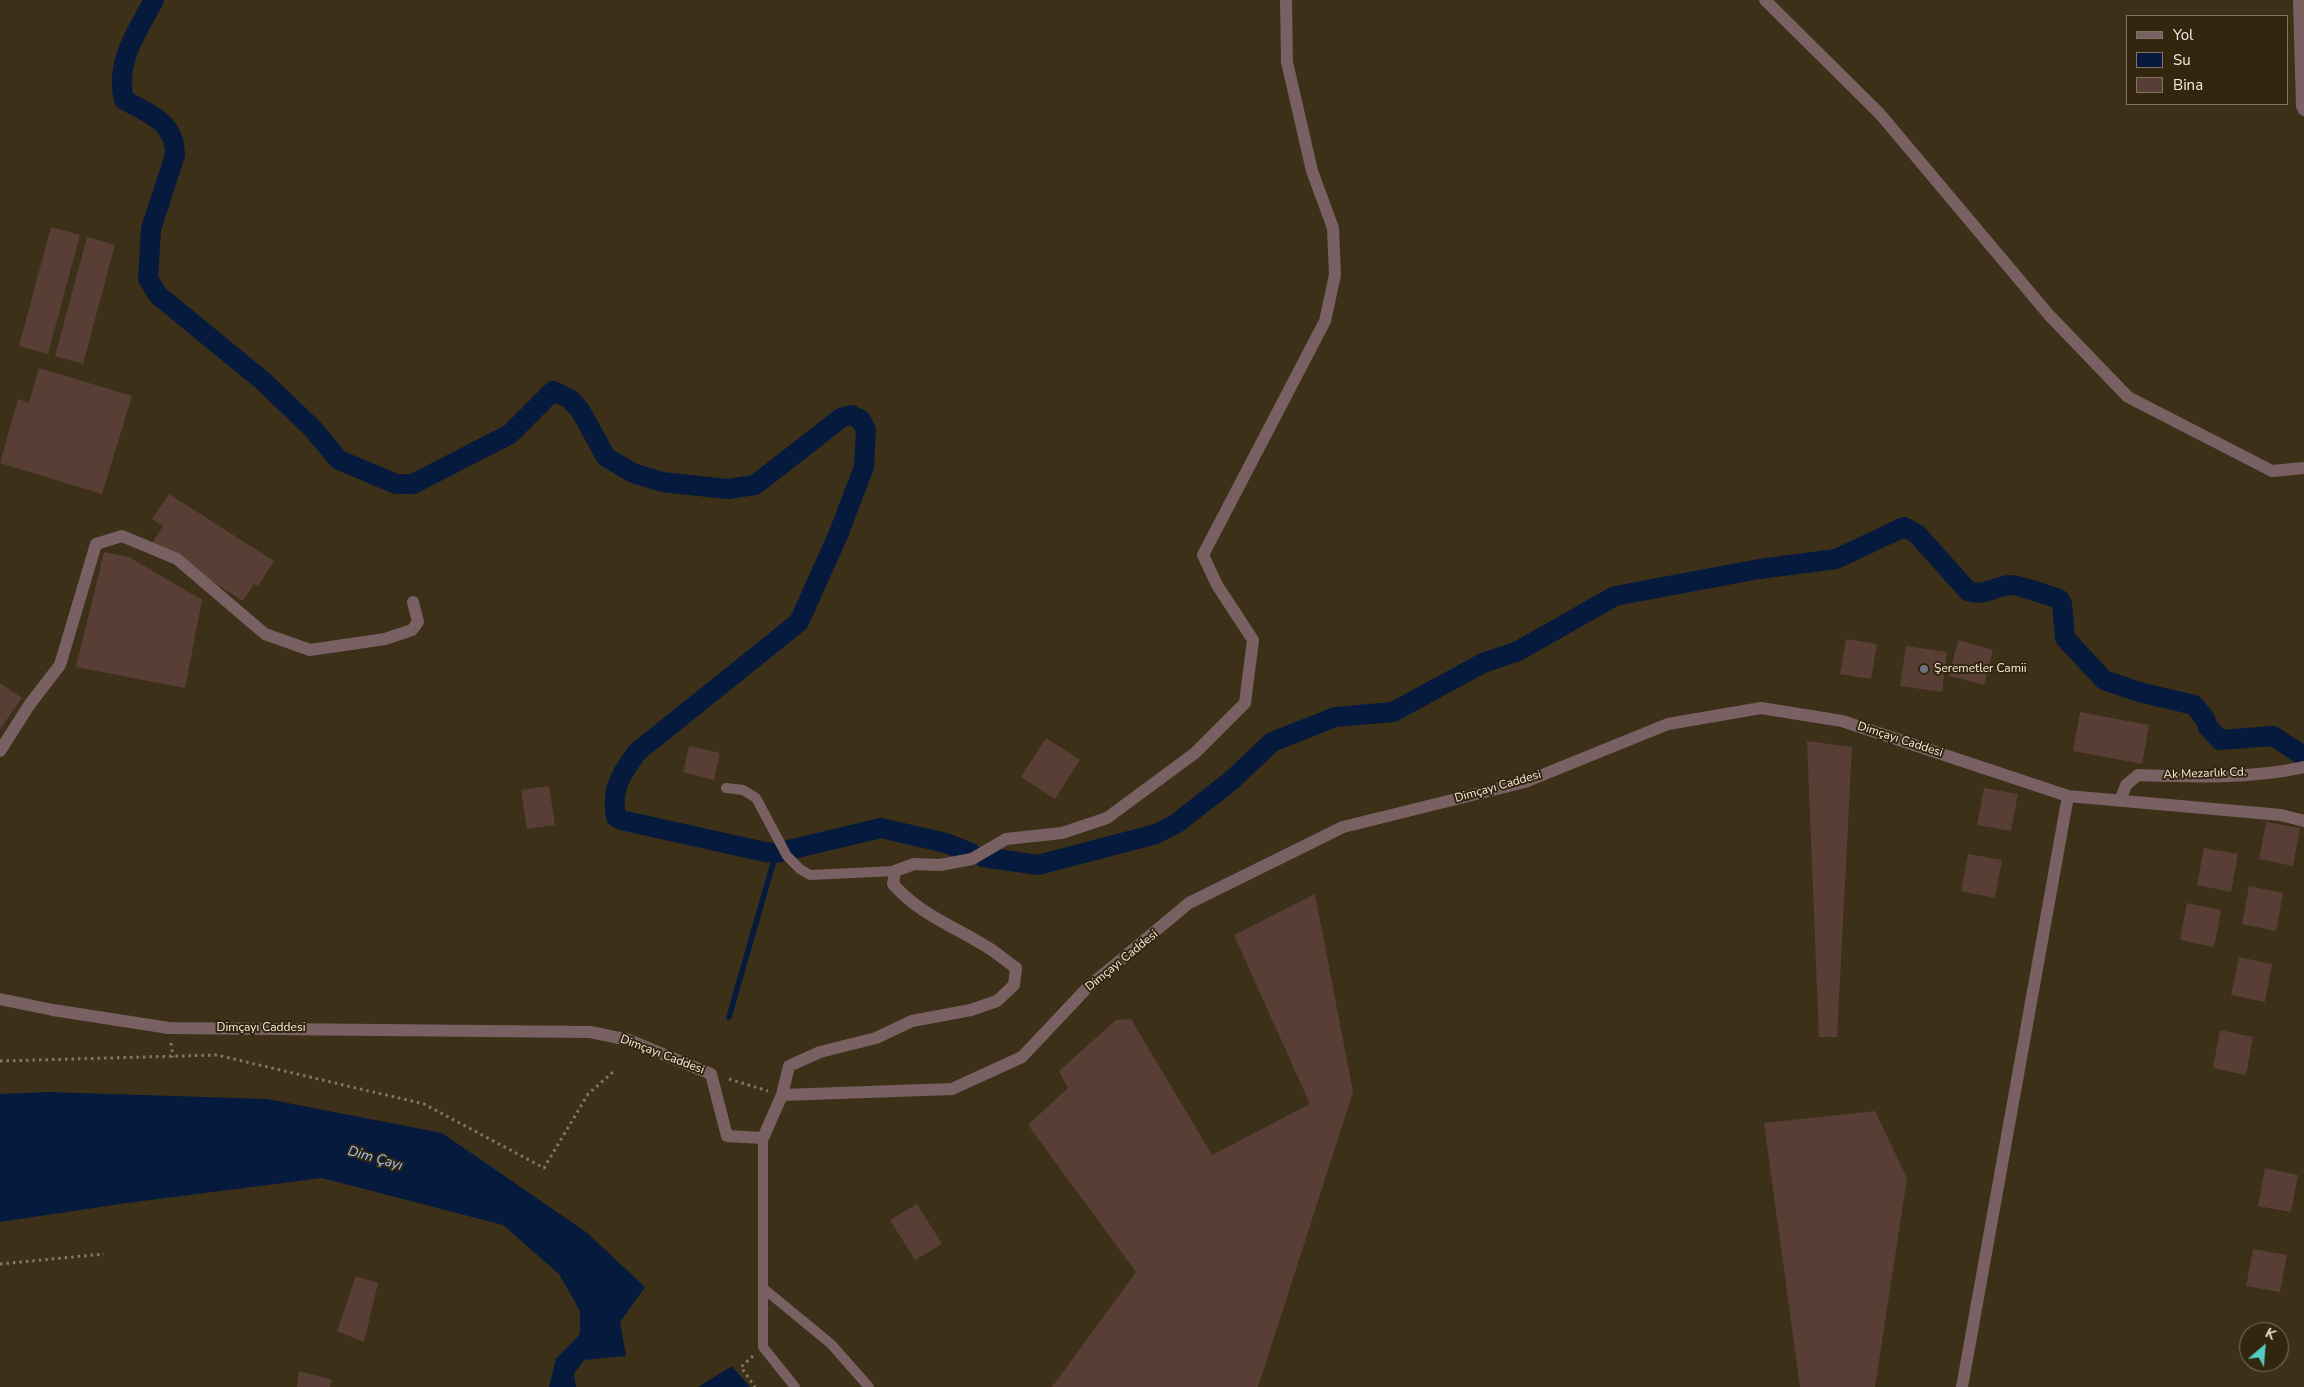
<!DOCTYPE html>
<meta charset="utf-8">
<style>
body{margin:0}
#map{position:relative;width:2304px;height:1387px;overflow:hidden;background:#3c3019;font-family:"Nunito Sans",sans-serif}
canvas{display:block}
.legend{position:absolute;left:2126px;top:15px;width:162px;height:90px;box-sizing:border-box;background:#32260f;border:1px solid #807562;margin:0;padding:6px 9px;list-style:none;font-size:15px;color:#f4ecde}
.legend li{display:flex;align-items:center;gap:10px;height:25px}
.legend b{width:25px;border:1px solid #807562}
.north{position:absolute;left:2239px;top:1322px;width:50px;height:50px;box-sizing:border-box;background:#32260f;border:1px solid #807562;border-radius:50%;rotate:27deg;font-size:14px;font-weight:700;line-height:20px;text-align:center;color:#f4ecde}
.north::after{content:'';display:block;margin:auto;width:18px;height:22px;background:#54cdc7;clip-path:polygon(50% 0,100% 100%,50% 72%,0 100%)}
</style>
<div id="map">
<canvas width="2304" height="1387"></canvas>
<ul class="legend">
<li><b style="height:6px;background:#796062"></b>Yol</li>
<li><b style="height:14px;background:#061a3e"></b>Su</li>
<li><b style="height:14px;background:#593e36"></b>Bina</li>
</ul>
<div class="north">K</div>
</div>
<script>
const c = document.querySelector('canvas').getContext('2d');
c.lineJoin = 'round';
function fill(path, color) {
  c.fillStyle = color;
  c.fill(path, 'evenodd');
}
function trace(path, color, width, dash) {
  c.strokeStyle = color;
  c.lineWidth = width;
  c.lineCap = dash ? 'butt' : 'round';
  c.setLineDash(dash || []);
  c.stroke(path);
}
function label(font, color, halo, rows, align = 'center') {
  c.font = font + ' "Nunito Sans",sans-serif';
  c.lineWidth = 4;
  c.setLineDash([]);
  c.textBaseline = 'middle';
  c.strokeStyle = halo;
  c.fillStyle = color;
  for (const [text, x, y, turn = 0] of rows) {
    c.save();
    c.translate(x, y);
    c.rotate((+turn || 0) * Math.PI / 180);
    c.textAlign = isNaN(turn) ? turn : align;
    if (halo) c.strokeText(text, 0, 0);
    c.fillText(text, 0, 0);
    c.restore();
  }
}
fill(new Path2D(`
 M49,1092L267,1099L442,1133L586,1232L645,1287L620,1322L626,1356L584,1360L574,1374L576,1387H549L556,1359L580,1334V1311L559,1274L503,1225L322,1178L127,1203L0,1222V1094Z
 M732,1366L750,1387H698Z`), '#061a3e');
trace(new Path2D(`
 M729,1017L776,853`), '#061a3e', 5.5);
trace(new Path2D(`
 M154,0C137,32 115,61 124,100C150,114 175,122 175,155L151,229L148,279L158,295L263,381L312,428L339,460L396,484H413L510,434L553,391L570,399L580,410L606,457L633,473L662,482L727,489L755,485L841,418L851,415L861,420L866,430L864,467L838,535L799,622L637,752C621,774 611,789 616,817L621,820L765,852L776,853L881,828L946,843L971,853
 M983,857L1038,865L1156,834L1177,823L1232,780L1272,742L1335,717L1393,712L1483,663L1518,651L1615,596L1759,569L1836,559L1904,527L1917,534L1968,591C1985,597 1994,586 2010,585C2018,584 2049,596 2059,599L2062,604L2065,638L2104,680L2139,692L2194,705L2205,719L2208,727L2220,740L2273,736L2302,755`), '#061a3e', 20);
fill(new Path2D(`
 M51,227L80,235L48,354L19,346Z
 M87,237L115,245L83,364L55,356Z
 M39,368L132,396L102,494L0,463L18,399L29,403Z
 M169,494L274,561L258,586L254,584L243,601L152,543L163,526L152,519Z
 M104,552L129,557L202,600L185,688L76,667Z
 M1846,639L1877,644L1871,679L1840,674Z
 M1958,640L1993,650L1984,685L1949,676Z
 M1906,646L1947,652L1942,692L1900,686Z
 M0,683L22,698L0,729Z
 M2080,712L2149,725L2142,764L2073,751Z
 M1046,738L1080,760L1055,799L1021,777Z
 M1807,741L1852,747L1837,1037H1819Z
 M689,746L720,753L714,780L683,772Z
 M549,786L555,825L527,829L521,790Z
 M1984,788L2018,794L2011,831L1977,825Z
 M2266,822L2300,828L2293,866L2259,859Z
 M2204,848L2238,854L2231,892L2197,885Z
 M1968,854L2002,860L1995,898L1961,891Z
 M2249,886L2283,893L2276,931L2242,924Z
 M1315,894L1353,1092L1258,1387H1052L1136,1272L1028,1125L1068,1088L1059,1071L1116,1020L1131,1019L1212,1155L1310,1104L1234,935Z
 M2187,903L2221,910L2214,947L2180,940Z
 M2239,957L2272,964L2265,1002L2231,995Z
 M2220,1030L2253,1037L2246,1075L2213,1068Z
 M1875,1111L1907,1178L1875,1387H1800L1764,1123Z
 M2265,1168L2298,1175L2291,1212L2258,1206Z
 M917,1204L942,1244L915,1260L890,1220Z
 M2253,1249L2287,1255L2280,1292L2246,1286Z
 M356,1276L378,1283L364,1342L337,1331Z
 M299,1371L332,1380L330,1387H297Z`), '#593e36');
trace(new Path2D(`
 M171,1043L173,1057
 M0,1061L217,1055L424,1104L544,1168L588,1094L613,1072
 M729,1079L768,1091
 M0,1264L104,1254
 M753,1356L741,1367L755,1387`), '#827864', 3, [2.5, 4]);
trace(new Path2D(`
 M726,788L743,790L756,798L787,856L800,869L810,875L895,871
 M763,1138V1347L795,1387
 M763,1288L831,1344L869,1387`), '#796062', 10);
trace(new Path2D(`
 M1765,0L1880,114L2049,315L2128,397L2272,471L2304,468
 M2299,0L2302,106L2304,110
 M0,751L30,704L60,665L96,544L122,536L177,559L265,634L310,650L385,639L412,630L418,622L413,602
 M2120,801L2126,785L2138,775C2193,777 2250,779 2304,767
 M0,999L53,1010L169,1028L590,1032L629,1040L711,1074L727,1136L763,1138L782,1095L952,1089L1022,1057L1088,987L1189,903L1343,827L1525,782L1668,724L1761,708L1842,721L2068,796L2281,815L2304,821
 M782,1095L789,1066L820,1052L876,1038L912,1021L971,1010L997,1001L1014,985L1016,968C1006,961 997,953 987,947C954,926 920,915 893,884L895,871L914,864L940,865L972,859L1006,839L1062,833L1107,818L1195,753L1245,703L1253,640L1217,585L1203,555L1325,321L1335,275L1333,228L1312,171L1287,62L1286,0
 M1962,1387L2068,796`), '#796062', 12);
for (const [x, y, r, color] of [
 [1924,669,5,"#6b7280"]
]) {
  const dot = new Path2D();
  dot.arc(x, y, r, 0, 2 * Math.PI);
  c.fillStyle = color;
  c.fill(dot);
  trace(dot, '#32260f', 2);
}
label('12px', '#f4ecde', '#32260f', [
 ["Şeremetler Camii",1934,669]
], 'left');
label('12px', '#f4ecde', '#32260f', [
 ["Dimçayı Caddesi",1900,740,18],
 ["Ak Mezarlık Cd.",2205,774,-2],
 ["Dimçayı Caddesi",1498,787,-16],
 ["Dimçayı Caddesi",1122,961,-39],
 ["Dimçayı Caddesi",261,1028],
 ["Dimçayı Caddesi",662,1055,21]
]);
label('italic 14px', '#a6c5fa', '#32260f', [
 ["Dim Çayı",375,1159,16]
]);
</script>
